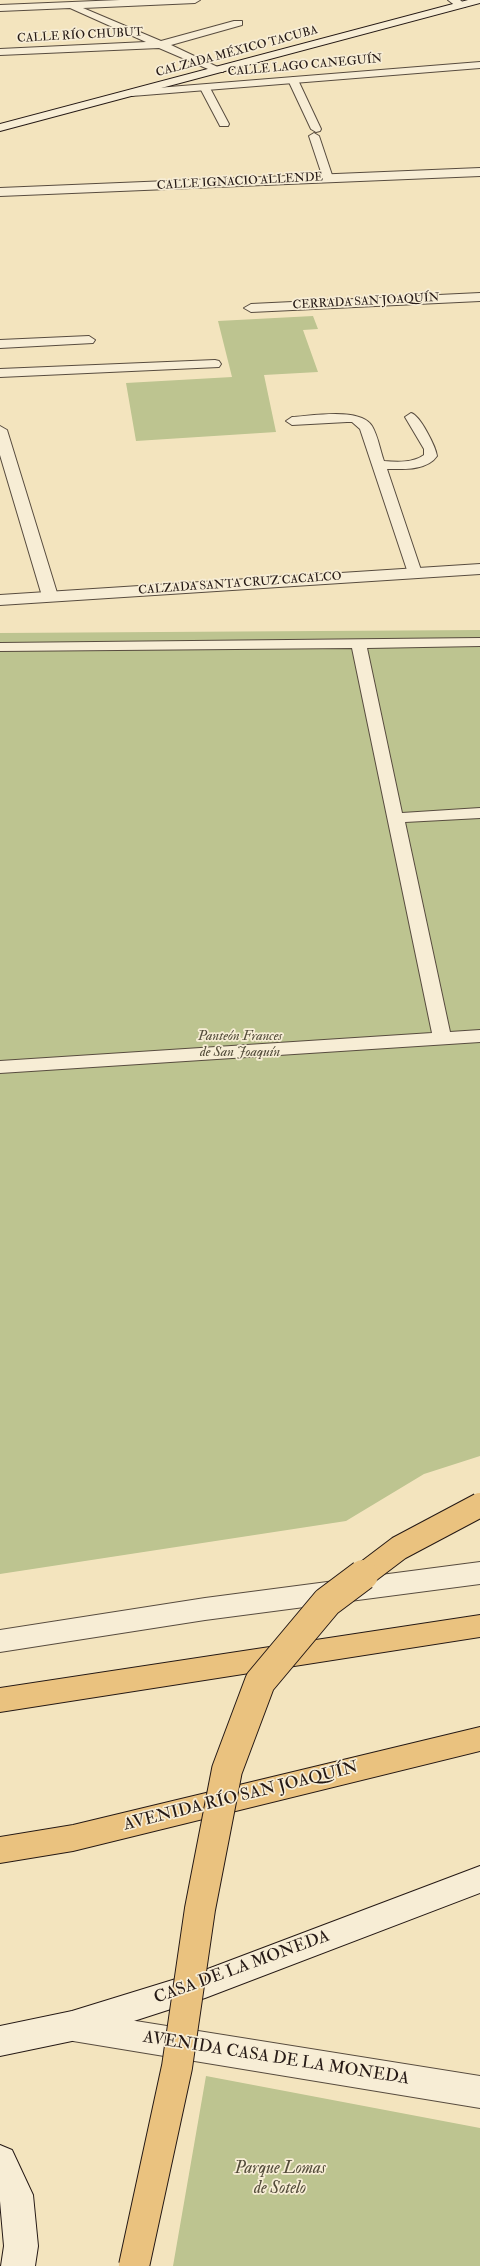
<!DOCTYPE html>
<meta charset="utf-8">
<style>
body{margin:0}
canvas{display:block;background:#f3e4be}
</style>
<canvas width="480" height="2266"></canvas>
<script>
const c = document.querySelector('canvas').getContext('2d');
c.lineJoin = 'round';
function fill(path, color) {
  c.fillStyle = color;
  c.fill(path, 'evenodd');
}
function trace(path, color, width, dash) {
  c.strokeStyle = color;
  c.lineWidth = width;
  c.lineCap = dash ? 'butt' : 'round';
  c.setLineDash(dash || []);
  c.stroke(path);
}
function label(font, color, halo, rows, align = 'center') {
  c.font = font + ' "IM FELL Double Pica",serif';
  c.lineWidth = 3.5;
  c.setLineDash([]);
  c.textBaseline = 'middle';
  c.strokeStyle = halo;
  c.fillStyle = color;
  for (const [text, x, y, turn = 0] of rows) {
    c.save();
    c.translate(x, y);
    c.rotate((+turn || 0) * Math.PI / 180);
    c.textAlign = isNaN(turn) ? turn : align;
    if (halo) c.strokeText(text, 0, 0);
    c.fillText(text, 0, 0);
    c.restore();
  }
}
fill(new Path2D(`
 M313,316L318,329L303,330L318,372L264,375L276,432L136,441L126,383L232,377L218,321Z
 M480,630V1456L424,1474L346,1521L0,1574V633Z
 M206,2076L480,2128V2266H173Z`), '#bdc490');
const service = new Path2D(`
 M293,77L298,80L321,129L320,131L316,132L311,129L288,80Z
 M205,85L210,88L229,124L228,126H220L219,124L200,88Z
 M314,133L319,136L333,178L332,180H324L323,178L309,136Z
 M89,336L95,340L93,343L0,348V340Z
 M215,360L219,361L221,364L219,367L0,377V369Z
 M411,413C420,415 436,447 437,456C427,471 402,469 387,469L422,573L415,577L408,573L360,429L352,422H347L292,425L286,421L292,417C312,416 360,407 372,426C378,436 380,450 384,461C397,462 413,463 424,455V449L405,417Z
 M480,638V646L367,648L402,813L480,808V818L405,822L450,1032L480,1030V1042L0,1073V1061L432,1033L352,648L0,651V643Z`);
const pedestrian = new Path2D(`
 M480,1562V1584L205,1620L0,1652V1630L205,1598Z`);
const minor = new Path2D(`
 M120,0H200L195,3L83,8L161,41L234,21H242V25L171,45L224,70L223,72H215L159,48L0,55V49L146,42L70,8L0,11V5Z
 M448,0H460L466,5L465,7H457Z
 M480,168V176L0,196V188Z
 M480,293V301L251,312L244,308L251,304Z
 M0,426L7,430L58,596L56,599H44L42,596L0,455Z`);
const tertiary = new Path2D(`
 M480,62V68L132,96L126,93L132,90Z
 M480,564V574L0,605V595Z
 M73,2011L480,2076V2108L73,2041L62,2037L57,2026L62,2015Z`);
const secondary = new Path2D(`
 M468,0H480V3L0,131V124Z
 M480,1866V1893L205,1998L72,2041L0,2056V2026L72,2011L205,1970Z
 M0,2145L12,2150L33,2195L38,2246L35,2266H1L4,2246L0,2201Z`);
const motorway = new Path2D(`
 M480,1615V1637L0,1712V1688Z
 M480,1727V1751L73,1851L0,1863V1837L73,1825Z`);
trace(service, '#584c3f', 2);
trace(pedestrian, '#584c3f', 2);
trace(minor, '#584c3f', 2);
trace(tertiary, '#584c3f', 2);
trace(secondary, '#251915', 2);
trace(motorway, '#251915', 2);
fill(service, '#f7edd5');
fill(pedestrian, '#f7edd5');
fill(minor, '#f7edd5');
fill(tertiary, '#f7edd5');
fill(secondary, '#f7edd5');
fill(motorway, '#eac27f');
const motorwayBridgeFar1 = new Path2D(`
 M362,1576L399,1548L480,1505`);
const motorwayBridge = new Path2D(`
 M134,2266L177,2067L200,1909L227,1770L260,1682L327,1602L363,1575`);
trace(motorwayBridgeFar1, '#251915', 26, []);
trace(motorwayBridge, '#251915', 32, []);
trace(motorwayBridgeFar1, '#eac27f', 24);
trace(motorwayBridge, '#eac27f', 30);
label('12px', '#251915', '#f7edd5', [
 ["CALLE RÍO CHUBUT",80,36,-3],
 ["CALZADA MÉXICO TACUBA",237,52,-15],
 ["CALLE LAGO CANEGUÍN",305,66,-5],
 ["CALLE IGNACIO ALLENDE",240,182,-3],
 ["CERRADA SAN JOAQUÍN",366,302,-3],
 ["CALZADA SANTA CRUZ CACALCO",240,584,-4]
]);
label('italic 14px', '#534c3a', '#f7edd5', [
 ["Panteón Frances",240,1037],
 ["de San Joaquín",240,1053]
]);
label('17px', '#251915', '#f7edd5', [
 ["AVENIDA RÍO SAN JOAQUÍN",241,1797,-14],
 ["CASA DE LA MONEDA",242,1968,-20],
 ["AVENIDA CASA DE LA MONEDA",276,2059,9]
]);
label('italic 17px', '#534c3a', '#f7edd5', [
 ["Parque Lomas",280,2169],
 ["de Sotelo",280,2189]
]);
</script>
